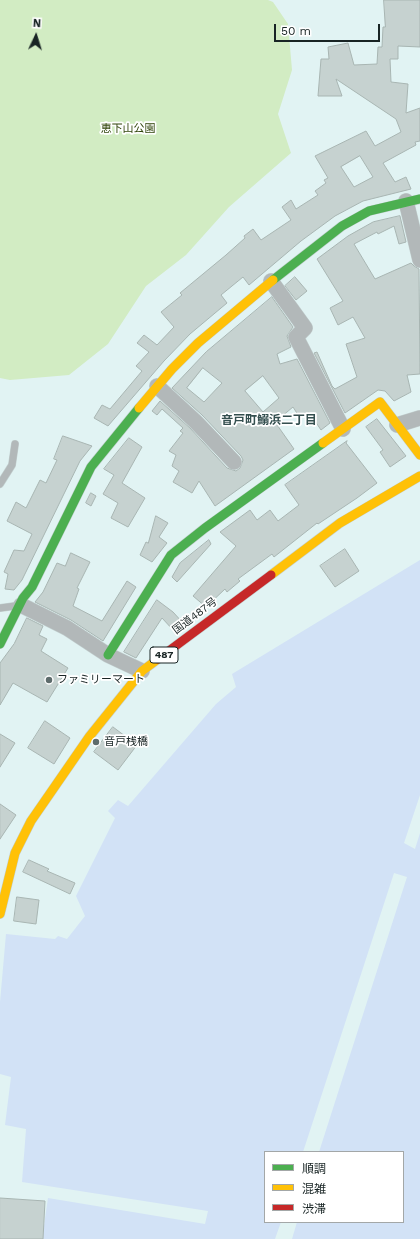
<!DOCTYPE html>
<meta charset="utf-8">
<style>
body{margin:0}
#map{position:relative;width:420px;height:1239px;overflow:hidden;background:#e1f3f3;font-family:"Work Sans","Noto Sans JP",sans-serif}
canvas{display:block}
.legend{position:absolute;left:264px;top:1151px;width:140px;height:72px;box-sizing:border-box;background:#fff;border:1px solid #a3a7a7;margin:0;padding:5px 7px;list-style:none;font-size:12px;color:#182424}
.legend li{display:flex;align-items:center;gap:8px;height:20px}
.legend b{width:20px;border:1px solid #a3a7a7}
.north{position:absolute;left:16px;top:16px;width:40px;height:40px;-webkit-text-stroke:3px #fff;paint-order:stroke;rotate:4deg;font-size:11px;font-weight:700;line-height:16px;text-align:center;color:#182424}
.north::after{content:'';display:block;margin:auto;width:14px;height:18px;background:#182424;clip-path:polygon(50% 0,100% 100%,50% 72%,0 100%)}
.scale{position:absolute;left:274px;top:24px;width:106px;height:18px;box-sizing:border-box;border:2px solid #182424;border-top:0;padding-left:5px;font-size:12px;line-height:14px;white-space:nowrap;color:#182424;-webkit-text-stroke:3px #fff;paint-order:stroke}
</style>
<div id="map">
<canvas width="420" height="1239"></canvas>
<ul class="legend">
<li><b style="height:5px;background:#4caf50"></b>順調</li>
<li><b style="height:5px;background:#ffc107"></b>混雑</li>
<li><b style="height:5px;background:#c62828"></b>渋滞</li>
</ul>
<div class="north">N</div>
<div class="scale">50 m</div>
</div>
<script>
const c = document.querySelector('canvas').getContext('2d');
c.lineJoin = 'round';
function fill(path, color) {
  c.fillStyle = color;
  c.fill(path, 'evenodd');
}
function trace(path, color, width, dash) {
  c.strokeStyle = color;
  c.lineWidth = width;
  c.lineCap = dash ? 'butt' : 'round';
  c.setLineDash(dash || []);
  c.stroke(path);
}
function label(font, color, halo, rows, align = 'center') {
  c.font = font + ' "Work Sans","Noto Sans JP",sans-serif';
  c.lineWidth = 3.5;
  c.setLineDash([]);
  c.textBaseline = 'middle';
  c.strokeStyle = halo;
  c.fillStyle = color;
  for (const [text, x, y, turn = 0] of rows) {
    c.save();
    c.translate(x, y);
    c.rotate((+turn || 0) * Math.PI / 180);
    c.textAlign = isNaN(turn) ? turn : align;
    if (halo) c.strokeText(text, 0, 0);
    c.fillText(text, 0, 0);
    c.restore();
  }
}
fill(new Path2D(`
 M0,0H268L273,2L288,24L292,70L278,114L291,153L229,207L186,255L146,286L108,344L69,375L10,380L0,378Z`), '#d2ecc3');
fill(new Path2D(`
 M420,560V795L404,843L415,849L420,833V1239H292L297,1222H403V1152H319L407,877L394,873L303,1152H265V1222H281L275,1239H42L48,1198L205,1224L208,1211L22,1182L26,1129L5,1125L11,1077L0,1074V1002L6,934L55,939L58,936L67,939L85,916L76,896L115,818L108,811L118,800L128,806L216,704L236,687L232,674Z`), '#d2e2f6');
const building = new Path2D(`
 M384,0H420V47L398,46V59H390L391,82L408,84L406,113L420,108V141L415,142L416,145L383,163L395,182L406,177L411,189L363,201L335,216L301,241L249,285L243,277L221,295L227,303L190,334L164,361L108,426L94,418L102,405L110,409L142,371L136,366L149,352L137,343L144,335L157,345L174,327L161,312L182,295L180,293L226,255L245,238L244,236L253,229L261,240L291,220L282,207L291,200L296,209L318,195L315,191L326,183L324,180L328,178L315,156L366,131L375,146L401,132L396,119L336,79L342,96H318L321,59H329L328,47L348,43L354,65L377,64L378,47H382L383,27H385ZM360,156L373,177L354,187L341,167Z
 M400,216L406,242L399,244L394,226L378,234L377,232L354,244L375,279L411,263L414,266L419,269L420,374L407,375L411,392L394,401L385,391L378,390L345,413L314,353L317,352L332,386L335,389L357,377L346,344L365,338L353,317L338,325L330,308L343,301L317,259L348,236L373,222Z
 M295,277L307,291L296,300L285,286Z
 M272,297L293,327L287,336L291,347L277,354L280,364L297,359L330,423L321,430L309,412L300,418L293,407L275,422L294,449L215,506L199,481L192,493L173,482L179,471L172,466L176,455L169,451L183,433L180,431L183,428L162,409L157,415L152,411L160,401L190,428L227,468L236,471L240,468L243,460L241,456L202,415L172,388L206,352ZM203,368L222,383L204,402L187,388ZM263,376L279,398L263,412L245,391Z
 M377,419L406,456L390,467L380,452L383,450L366,427Z
 M63,436L92,446L80,461L22,580L14,590L5,589L8,574L4,572L14,550L24,551L32,534L7,521L16,502L26,508L40,480L46,483L57,460L54,459Z
 M129,438L142,447L122,483L145,498L128,527L111,518L118,503L103,494L114,475L104,469Z
 M347,441L346,443L377,483L357,498L318,524L317,523L274,557L272,554L238,579L240,581L227,592L225,589L206,607L193,596L236,546L220,532L250,510L257,520L270,510L278,521L299,505L285,485Z
 M91,493L96,496L91,506L86,503Z
 M156,516L168,523L159,537L167,543L152,562L140,555L146,542L148,543Z
 M209,540L211,544L177,582L172,577L180,563Z
 M345,549L359,571L335,587L320,566Z
 M71,553L90,562L77,588L79,589L73,606L102,621L127,581L136,587L103,641L71,620L35,602L43,592L57,563L65,566Z
 M157,600L173,612L184,624L174,631L162,618L136,658L124,652Z
 M27,618L43,626L39,635L47,639L41,651L68,668L47,702L13,683L0,705V663L14,644Z
 M45,721L70,738L54,764L28,748Z
 M113,727L137,745L118,770L94,752Z
 M0,734L15,743L0,767Z
 M0,804L16,815L0,839Z
 M29,860L49,869L47,871L75,883L70,894L23,872Z
 M17,897L39,900L36,924L14,921Z
 M0,1198L45,1201L43,1239H0Z`);
fill(building, '#c6d2d0');
trace(building, '#a8b5b2', 1);
const lane = new Path2D(`
 M0,484L12,465L15,444
 M0,608L15,606`);
const street = new Path2D(`
 M406,201L420,260
 M271,281L305,328L296,337L343,429
 M157,386L196,422L234,462
 M397,425L420,418
 M21,605L67,628L108,655L142,671`);
const fast = new Path2D(`
 M273,280L342,226L369,211L420,199
 M0,644L23,598L32,587L91,467L139,408
 M108,655L171,555L205,528L323,443`);
const slow = new Path2D(`
 M139,408L172,369L198,343L273,280
 M323,443L380,402L420,455
 M271,575L340,523L420,476
 M0,914L15,853L31,821L89,737L142,671L158,659`);
const jam = new Path2D(`
 M158,659L271,575`);
trace(lane, '#c3d0d0', 8);
trace(street, '#c3d0d0', 16);
trace(fast, '#c3d0d0', 10);
trace(slow, '#c3d0d0', 10);
trace(jam, '#c3d0d0', 10);
trace(lane, '#b2b8b9', 7);
trace(street, '#b2b8b9', 15);
trace(fast, '#4caf50', 9);
trace(slow, '#ffc107', 9);
trace(jam, '#c62828', 9);
for (const [x, y, r, color] of [
 [49,680,4,"#5e6c6c"],
 [96,742,4,"#5e6c6c"]
]) {
  const dot = new Path2D();
  dot.arc(x, y, r, 0, 2 * Math.PI);
  c.fillStyle = color;
  c.fill(dot);
  trace(dot, '#fff', 1.5);
}
for (const [x, y, w] of [
 [164,655,28]
]) {
  const box = new Path2D();
  box.roundRect(x - w / 2, y - 8, w, 16, 3);
  c.fillStyle = '#fff';
  c.fill(box);
  trace(box, '#182424', 1);
}
label('bold 10px', '#182424', null, [
 ["487",164,655]
]);
label('11px', '#30440a', '#fff', [
 ["恵下山公園",128,129]
]);
label('11px', '#182424', '#fff', [
 ["国道487号",195,616,-37]
]);
label('11px', '#182424', '#fff', [
 ["ファミリーマート",57,680],
 ["音戸桟橋",104,742]
], 'left');
label('bold 12px', '#344f4f', '#fff', [
 ["音戸町鰯浜二丁目",269,420]
]);
</script>
